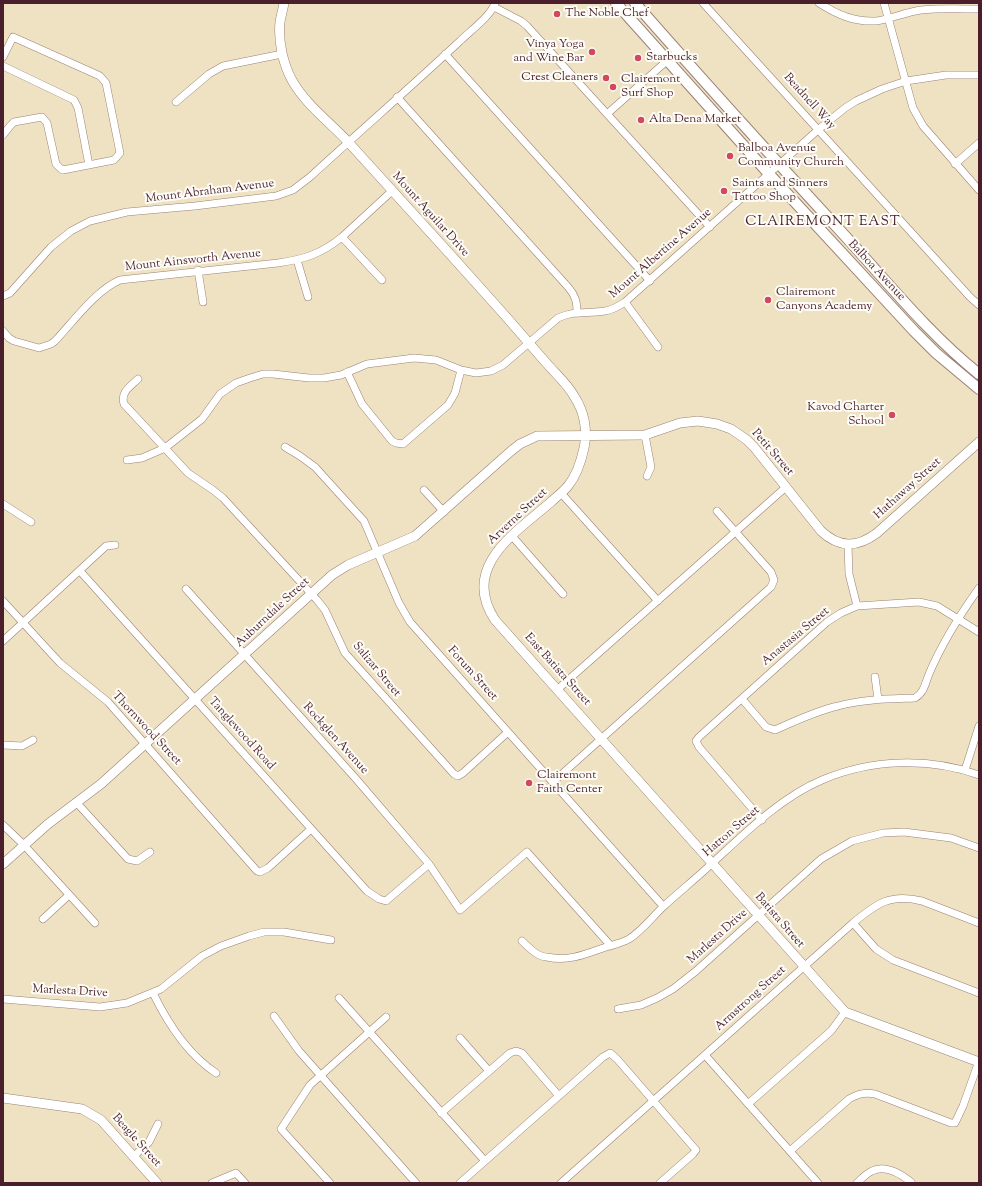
<!DOCTYPE html>
<style>
body{margin:0}
#map{position:relative;width:982px;height:1186px;overflow:hidden;background:#eee2c2;font-family:"Sorts Mill Goudy",serif}
canvas{display:block}
.frame{position:absolute;inset:0;border:4px solid #4a1f2b;pointer-events:none}
</style>
<div id="map">
<canvas width="982" height="1186"></canvas>
<div class="frame"></div>
</div>
<script>
const c = document.querySelector('canvas').getContext('2d');
c.lineJoin = 'round';
function trace(path, color, width, dash) {
  c.strokeStyle = color;
  c.lineWidth = width;
  c.lineCap = dash ? 'butt' : 'round';
  c.setLineDash(dash || []);
  c.stroke(path);
}
function label(font, color, halo, rows, align = 'center') {
  c.font = font + ' "Sorts Mill Goudy",serif';
  c.lineWidth = 4;
  c.setLineDash([]);
  c.textBaseline = 'middle';
  c.strokeStyle = halo;
  c.fillStyle = color;
  for (const [text, x, y, turn = 0] of rows) {
    c.save();
    c.translate(x, y);
    c.rotate((+turn || 0) * Math.PI / 180);
    c.textAlign = isNaN(turn) ? turn : align;
    if (halo) c.strokeText(text, 0, 0);
    c.fillText(text, 0, 0);
    c.restore();
  }
}
const street = new Path2D(`
 M703,3L970,297L979,305
 M819,3C838,15 854,22 876,21C891,19 906,12 921,10C940,8 960,9 979,9
 M884,3L913,108L923,126L979,190
 M494,7L521,21L527,26L710,227
 M445,54L650,281
 M3,57L13,37L100,76L106,83L120,153L114,160L63,170L61,169L56,164L47,123L42,117L14,122L10,126L3,135
 M3,66L74,100L78,108L89,165
 M397,97L568,287C575,295 577,301 577,312
 M176,102L209,74L223,66L282,54
 M607,114L678,51
 M955,164L979,143
 M342,237L382,280
 M297,260L308,297
 M198,270L203,302
 M3,296L10,293L51,247L71,231L90,221L127,212L195,206L276,196L293,190L310,177C360,131 411,87 460,41C470,31 491,16 495,3
 M625,302L658,347
 M3,331L9,338L14,341L39,348L51,344L55,341C73,322 96,290 120,280L278,263C305,259 321,254 342,237L392,191
 M347,372L362,404L392,441L396,443L403,444L448,405L455,393L461,370
 M138,379C131,386 120,392 124,404L188,473L213,490L223,498L317,600L325,610L345,653L454,774L458,776L463,773L508,732
 M645,435L651,467L647,476
 M285,447L300,456L315,467L364,521L399,603L410,622L663,906
 M127,460L142,458L165,448L202,419L220,394L236,383L250,378L263,374H273L309,378H324L341,375L367,364L414,358L436,360L461,370L476,373L491,371L503,365L558,318C575,310 587,314 605,311C612,310 619,306 625,302L819,129L845,108L856,101L882,89L906,81L946,75H979
 M424,490L444,512
 M561,493L658,601
 M3,504L31,522
 M512,536L563,594
 M848,545L849,574L857,606
 M80,571L367,891L379,899L386,901L429,864
 M186,589L357,780L429,864L460,910L527,852L611,946
 M3,601L60,663L108,702L257,871L260,872L268,868L311,829
 M3,641L106,546L115,545
 M875,677L878,699
 M558,689L786,487
 M742,699L766,727L775,730C795,721 816,711 838,706C863,699 889,699 915,698C924,693 925,684 929,674C942,643 959,616 979,588
 M3,745L22,746L33,740
 M965,770L979,726
 M553,782L771,587L774,580L771,572L717,511
 M76,802L128,859L137,861L150,852
 M762,820L699,747L696,741L699,737L827,622L841,613L857,606L919,602L937,606L979,632
 M3,825L24,845L95,923
 M43,919L69,895
 M853,923L876,949L893,960L979,993
 M522,941C527,946 533,952 539,955C541,956 545,957 547,957C568,962 586,954 606,947C613,945 622,943 629,939C642,931 652,917 664,906C678,893 693,881 707,868C741,837 779,798 822,780C871,759 929,757 979,775
 M153,993C168,1024 187,1054 216,1073
 M339,998L485,1161
 M3,999L100,1007L127,1003L161,989L202,956L221,946L249,936L264,932H284L331,940
 M618,1009L641,1005L657,998L673,989L696,971L821,859L852,841L883,833L904,832L951,838L979,848
 M274,1016L299,1051L416,1183
 M460,1038L489,1071
 M705,1055L818,1183
 M748,1104L831,1031L845,1012
 M441,1113L510,1053L516,1051L522,1053L559,1096
 M790,1151L849,1099C858,1094 864,1092 875,1094L951,1123H955L963,1106L979,1061
 M133,1157L149,1142L158,1124
 M212,1183L236,1173L245,1183
 M330,1183L281,1129L310,1085L386,1017
 M460,1183L603,1057L610,1053L617,1059L696,1150L693,1154L660,1183
 M561,1183L853,923C876,904 890,893 922,901L979,923
 M857,1183C861,1179 867,1173 872,1171C886,1164 901,1174 911,1182`);
const secondary = new Path2D(`
 M284,3C283,9 281,16 280,22C278,41 283,65 293,82C307,106 332,124 350,144C401,200 451,255 501,311C517,329 533,348 549,366C558,376 568,385 574,396C584,411 588,430 584,448C581,462 577,475 568,486C563,492 556,497 551,502C515,533 460,567 495,620L845,1012L979,1062
 M3,864L48,824L101,784L332,575L348,565L415,536L511,451L520,444L537,436L645,435L680,423L698,421L717,424L731,429L747,440L754,447L821,531C839,548 857,548 877,533L979,442
 M3,1098L82,1109L101,1120L157,1183`);
const primary = new Path2D(`
 M616,3L769,174L914,331L936,353L979,389
 M635,3C704,82 775,160 846,237C889,284 929,334 979,374`);
trace(street, '#9c8076', 8);
trace(secondary, '#9c8076', 10);
trace(primary, '#9c8076', 12);
trace(street, '#fff', 7);
trace(secondary, '#fff', 9);
trace(primary, '#fff', 10);
for (const [x, y, r, color] of [
 [557,14,4,"#d1495b"],
 [592,52,4,"#d1495b"],
 [638,58,4,"#d1495b"],
 [606,78,4,"#d1495b"],
 [613,87,4,"#d1495b"],
 [641,120,4,"#d1495b"],
 [730,156,4,"#d1495b"],
 [724,191,4,"#d1495b"],
 [768,300,4,"#d1495b"],
 [892,415,4,"#d1495b"],
 [529,783,4,"#d1495b"]
]) {
  const dot = new Path2D();
  dot.arc(x, y, r, 0, 2 * Math.PI);
  c.fillStyle = color;
  c.fill(dot);
  trace(dot, '#fdfcf7', 1.5);
}
label('12px', '#4a1f2b', '#fdfcf7', [
 ["The Noble Chef",565,14],
 ["Vinya Yoga",584,45,"right"],
 ["and Wine Bar",584,59,"right"],
 ["Starbucks",646,58],
 ["Crest Cleaners",598,78,"right"],
 ["Clairemont",621,80],
 ["Surf Shop",621,94],
 ["Alta Dena Market",649,120],
 ["Balboa Avenue",738,149],
 ["Community Church",738,163],
 ["Saints and Sinners",732,184],
 ["Tattoo Shop",732,198],
 ["Clairemont",776,293],
 ["Canyons Academy",776,307],
 ["Kavod Charter",884,408,"right"],
 ["School",884,422,"right"],
 ["Clairemont",537,776],
 ["Faith Center",537,790]
], 'left');
label('12px', '#4a1f2b', '#fdfcf7', [
 ["Beadnell Way",809,102,48],
 ["Mount Abraham Avenue",210,192,-7],
 ["Mount Aguilar Drive",430,215,48],
 ["Mount Albertine Avenue",661,254,-41],
 ["Mount Ainsworth Avenue",193,261,-6],
 ["Balboa Avenue",876,271,47],
 ["Petit Street",772,453,49],
 ["Hathaway Street",908,489,-42],
 ["Arverne Street",518,517,-43],
 ["Auburndale Street",273,613,-43],
 ["Anastasia Street",796,637,-40],
 ["Salizar Street",376,670,50],
 ["East Batista Street",557,670,48],
 ["Forum Street",472,674,48],
 ["Thornwood Street",146,729,47],
 ["Tanglewood Road",241,734,48],
 ["Rockglen Avenue",335,739,48],
 ["Hatton Street",732,832,-41],
 ["Batista Street",779,921,49],
 ["Marlesta Drive",718,937,-42],
 ["Marlesta Drive",70,992,3],
 ["Armstrong Street",751,999,-42],
 ["Beagle Street",136,1141,48]
]);
c.letterSpacing = '1px';
label('14px', '#4a1f2b', '#fdfcf7', [
 ["CLAIREMONT EAST",823,223]
]);
c.letterSpacing = '0px';
</script>
